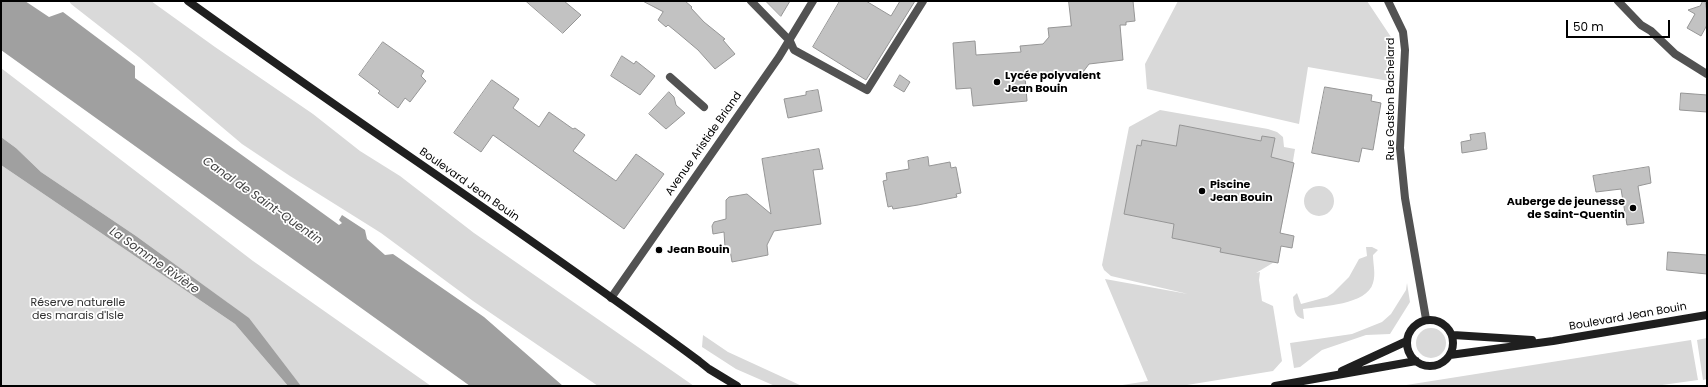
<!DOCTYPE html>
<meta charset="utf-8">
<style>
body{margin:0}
#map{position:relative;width:1708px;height:387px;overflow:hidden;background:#fff;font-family:Poppins,sans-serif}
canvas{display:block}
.frame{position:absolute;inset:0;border:2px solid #000;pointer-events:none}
.scale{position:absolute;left:1566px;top:20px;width:104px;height:18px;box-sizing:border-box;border:2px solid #000;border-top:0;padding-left:5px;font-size:12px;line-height:14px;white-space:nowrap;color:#000;-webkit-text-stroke:3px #fff;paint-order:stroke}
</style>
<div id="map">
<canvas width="1708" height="387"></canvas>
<div class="frame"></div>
<div class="scale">50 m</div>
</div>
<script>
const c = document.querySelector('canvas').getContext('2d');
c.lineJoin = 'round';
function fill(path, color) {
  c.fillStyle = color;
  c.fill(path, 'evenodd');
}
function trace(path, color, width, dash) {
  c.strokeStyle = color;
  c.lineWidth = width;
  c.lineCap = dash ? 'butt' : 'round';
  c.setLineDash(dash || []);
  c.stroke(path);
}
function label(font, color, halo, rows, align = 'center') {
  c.font = font + ' Poppins,sans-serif';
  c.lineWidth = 3.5;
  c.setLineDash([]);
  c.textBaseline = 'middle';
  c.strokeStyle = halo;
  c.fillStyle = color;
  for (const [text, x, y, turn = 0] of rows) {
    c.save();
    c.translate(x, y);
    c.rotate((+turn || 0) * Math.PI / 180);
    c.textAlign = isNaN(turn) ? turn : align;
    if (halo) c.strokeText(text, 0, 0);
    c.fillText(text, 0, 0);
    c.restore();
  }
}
fill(new Path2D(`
 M69,1H151L215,47L313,114L360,151L400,176L474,233L694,386H598L473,301L381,233L290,176L242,144L139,57L71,4Z
 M1178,1H1367L1391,37L1389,81L1308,67L1299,124L1147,89L1145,64Z
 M1,68L253,261L431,386H301L228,303L136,236L41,172L16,148L1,137Z
 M1160,110L1268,129L1277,132L1283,137L1284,147L1295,149L1276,261L1256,273L1260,272L1259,280L1262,301L1273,306L1282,361L1273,371L1181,386H1116L1148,381L1105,279L1188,294L1111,276L1104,270L1102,265L1129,127Z
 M1,165L235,324L288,386H1Z
 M1304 201a15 15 0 1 1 30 0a15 15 0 1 1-30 0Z
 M1366,247H1372L1378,250L1373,255C1373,264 1376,274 1373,283C1367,305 1322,306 1303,309L1304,319C1293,317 1294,307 1293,297L1297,293L1301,304L1327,297L1333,293L1349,277L1359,259L1367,256Z
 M1407,283L1410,302L1390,334L1366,335L1322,350L1300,367L1294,368L1290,343L1352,334L1382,322L1391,314L1406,290Z
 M1416 343a15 15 0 1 1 30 0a15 15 0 1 1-30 0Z
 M703,335L728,352L802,386H775L736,369L702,347Z
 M1707,338V379L1703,380L1697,340Z
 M1691,340L1698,380L1655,386H1400Z`), '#d9d9d9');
fill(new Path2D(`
 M1,1H25L49,17L63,12L135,66V78L339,225L342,223L339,220L342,215L365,230L367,239L385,255L393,254L484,317L563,386H470L1,50Z
 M1,137L16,148L41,172L136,236L249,318L301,386H288L235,324L1,165Z`), '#a0a0a0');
const building = new Path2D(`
 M526,1H564L581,15L563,33Z
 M643,1H685L692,7L691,8L704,22L725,39L723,40L735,54L715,69L698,50L679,34L668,25L666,27L658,20L663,12Z
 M766,1H790L781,16Z
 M840,1H866L891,16L900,1H915L866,80L813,47Z
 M1069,1H1133L1135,21L1126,22V25H1120L1123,60L1089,64L1083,72L1025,76L1027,101L973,106L971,88L956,89L953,43L975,41L976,55L1021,52L1020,46L1043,44L1049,37L1048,28L1071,26Z
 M1703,1H1705L1707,12V25L1701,36L1687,28L1695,14L1688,10L1700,6Z
 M383,42L424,71L421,76L426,81L410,102L405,98L398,108L378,93L380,91L359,75Z
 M622,56L634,64L636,61L655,76L640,95L611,76Z
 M900,75L910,82L904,92L894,86Z
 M492,80L519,99L513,108L539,127L549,112L573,129L575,128L585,135L573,151L616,181L636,154L664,174L624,229L493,135L481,152L454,133Z
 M1325,87L1372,95L1371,101L1381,103L1373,150L1362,148L1359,162L1312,153Z
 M818,90L822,111L788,118L784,99L806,95V92Z
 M669,92L674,97L676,105L685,113L666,129L649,114Z
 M1681,93L1707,95V112L1680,110Z
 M1180,125L1261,141L1262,136L1275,138L1271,157L1294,163L1280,233L1294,236L1292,248L1281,246L1278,263L1220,252L1221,248L1172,238L1174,224L1124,214L1137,145L1141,146L1142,140L1176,146Z
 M1485,133L1487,149L1462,153L1461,142L1471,140L1470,135Z
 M819,149L823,169L813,170L821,224L774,231L767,245L768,255L732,262L730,250L725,247L724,232L713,234L712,226L714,222L726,219V200L729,197L747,194L771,214L762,159Z
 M928,157L929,166L950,162L951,168L956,167L961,193L956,194L957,197L918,205L893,209L892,206L888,207L883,181L887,180L886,173L909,169L908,161Z
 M1649,167L1651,183L1638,186L1644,223L1627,225L1621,189L1596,192L1593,176Z
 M1668,252L1707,255V274L1667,270Z`);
fill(building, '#c2c2c2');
trace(building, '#969696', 1);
trace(new Path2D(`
 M751,1L790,41L794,50L867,90L923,1
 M1388,1L1403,32L1405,50L1400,148L1405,198L1426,319
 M1618,1L1641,25L1651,31L1675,54L1707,74
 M670,77L704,107
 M611,298L779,57L813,1`), '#525252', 8);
trace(new Path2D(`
 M188,1C357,123 531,237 699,361L709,369L737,386
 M1407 343a23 23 0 1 1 46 0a23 23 0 1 1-46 0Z
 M1453,335L1532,340
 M1450,355L1553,341L1707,315
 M1342,371L1407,341
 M1275,386L1416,361`), '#1f1f1f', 8);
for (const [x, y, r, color] of [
 [997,82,4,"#000"],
 [1202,191,4,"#000"],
 [1633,208,4,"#000"],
 [659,250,4,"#000"]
]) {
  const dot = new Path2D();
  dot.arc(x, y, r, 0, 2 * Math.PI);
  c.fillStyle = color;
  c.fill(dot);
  trace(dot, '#fff', 1.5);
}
label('bold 11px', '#000', '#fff', [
 ["Lycée polyvalent",1005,76],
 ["Jean Bouin",1005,89],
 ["Piscine",1210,185],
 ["Jean Bouin",1210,198],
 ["Auberge de jeunesse",1625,202,"right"],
 ["de Saint-Quentin",1625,215,"right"],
 ["Jean Bouin",667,250]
], 'left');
label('11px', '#000', '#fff', [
 ["Rue Gaston Bachelard",1391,99,-90],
 ["Avenue Aristide Briand",704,144,-55],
 ["Boulevard Jean Bouin",469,185,35],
 ["Boulevard Jean Bouin",1628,317,-10]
]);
label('11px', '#303030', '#fff', [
 ["Réserve naturelle",78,303],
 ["des marais d'Isle",78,316]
]);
label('italic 12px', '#414141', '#fff', [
 ["Canal de Saint-Quentin",262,201,35],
 ["La Somme Rivière",154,261,35]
]);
</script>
